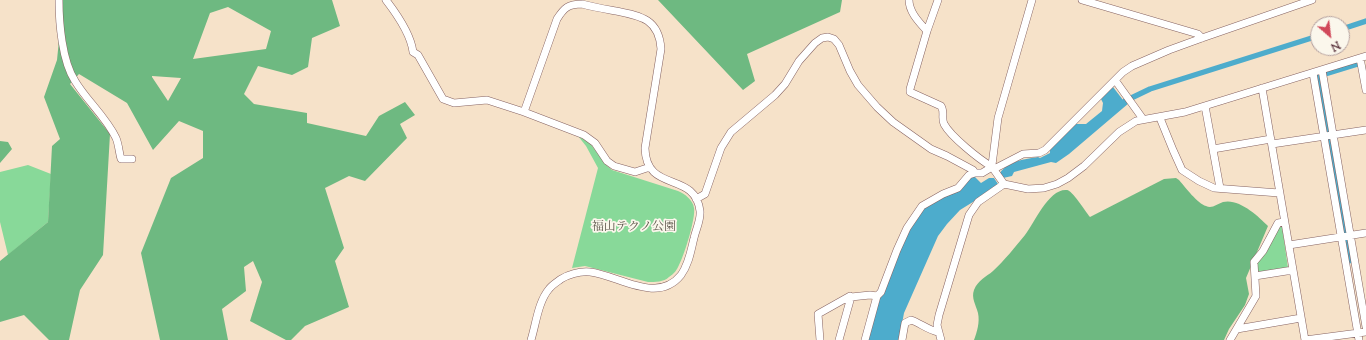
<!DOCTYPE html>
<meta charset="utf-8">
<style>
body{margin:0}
#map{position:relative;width:1366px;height:340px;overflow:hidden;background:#f6e2c9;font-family:"Sorts Mill Goudy",serif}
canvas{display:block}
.north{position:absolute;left:1310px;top:16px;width:40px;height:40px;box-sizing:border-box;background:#fbf7ec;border:1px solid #b4a19f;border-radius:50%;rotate:152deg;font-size:11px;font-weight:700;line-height:16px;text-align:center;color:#4a1f2b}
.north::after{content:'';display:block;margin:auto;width:14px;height:18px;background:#d1495b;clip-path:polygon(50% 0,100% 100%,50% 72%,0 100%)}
</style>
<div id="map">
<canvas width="1366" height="340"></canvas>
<div class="north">N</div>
</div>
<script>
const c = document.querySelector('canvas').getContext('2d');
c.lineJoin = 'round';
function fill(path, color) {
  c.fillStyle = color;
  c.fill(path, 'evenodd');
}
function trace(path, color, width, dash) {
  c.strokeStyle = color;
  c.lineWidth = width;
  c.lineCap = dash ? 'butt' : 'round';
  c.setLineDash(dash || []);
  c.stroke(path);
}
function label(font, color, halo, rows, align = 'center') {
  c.font = font + ' "Sorts Mill Goudy","Noto Serif JP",serif';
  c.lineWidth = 3.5;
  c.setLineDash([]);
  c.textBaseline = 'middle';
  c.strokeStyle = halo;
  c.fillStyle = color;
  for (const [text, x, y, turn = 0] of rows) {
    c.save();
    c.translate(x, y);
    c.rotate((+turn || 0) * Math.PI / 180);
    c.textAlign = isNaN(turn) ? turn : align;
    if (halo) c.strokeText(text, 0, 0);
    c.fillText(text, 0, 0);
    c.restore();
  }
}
fill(new Path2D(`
 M578,136L590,143L606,165L612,170L678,191C685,194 693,200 694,208C696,218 684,256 679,265C677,270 674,274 669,277C664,282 655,282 648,282L585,266L572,268L598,168L586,146Z
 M28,165L51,174L48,222L8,255L0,222V172Z
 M1280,225L1282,226L1288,268L1258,273L1256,264Z`), '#88d999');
fill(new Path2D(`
 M63,0H332L340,26L312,38L308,67L292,75L258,66L244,94L254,104L307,113V123L366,136L379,116L405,102L415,115L400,124L407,138L365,181L349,176L325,188L344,248L335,261L349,307L305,326L291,340H286L250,321L262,282L253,261L244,267L246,291L222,309L228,340H160L141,253L171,178L203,158V131L179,121L153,150L127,103L79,74L70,84L110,134L103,255L80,290L69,340H49L24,315L0,322V261L48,222L52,146L60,139L44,97L57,60ZM228,7L271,31L266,49L193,59L210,13ZM152,76L181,78L168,101L152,77Z
 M658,0H842L840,12L747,54L755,81L743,90Z
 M0,141L8,142L12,149L0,163Z
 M1176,178L1179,180C1185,187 1198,204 1206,206C1212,209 1217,204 1223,202C1239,198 1258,216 1268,226L1246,278L1249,294L1245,305L1229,329L1224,340H974C977,332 980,322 978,313C976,305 971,298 974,290C978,280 986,277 993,271C1004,261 1016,246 1025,235C1035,222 1049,188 1067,190C1072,190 1085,211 1090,217L1164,179Z`), '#6eb981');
fill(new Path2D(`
 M1113,87L1123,100L1126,98L1129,103L1069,154L1056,163L1051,162L1014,172L1012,176L1003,178L1000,173C1008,161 1025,159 1038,157L1040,158L1050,153V149L1076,124H1086L1102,111L1103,103L1101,99Z
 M974,176L981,183L989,178H994L998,184L997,187L960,210L947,224L938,236L904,313L899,340H868L881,295L901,246L922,207L970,177Z`), '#4daccc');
trace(new Path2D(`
 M1342,29L1366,21
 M1125,101L1150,89L1318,36
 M1349,261L1318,76L1357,64`), '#4daccc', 5.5);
const minor = new Path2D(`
 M59,0C59,23 62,61 75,81C87,101 106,117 116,138C119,145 119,153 121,159H132
 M386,0C396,13 411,35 413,52L418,55L443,99L454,103L487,100L524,112L557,19C564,8 568,4 582,4C593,7 605,9 616,11C641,16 659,19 661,49L645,148C646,194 695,170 700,211C701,220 696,229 694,238C691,250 689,264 681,275C657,305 618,275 590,272C579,271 570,274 561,279C557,282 552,285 549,289C538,302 536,324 531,340
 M1032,0L998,118L992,165V167L1004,184L1028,189L1044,188L1057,184L1068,178L1084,166L1119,132L1136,121L1185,112L1366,56
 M1082,0L1198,34L1202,38
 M927,31L938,0
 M1360,58L1366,90
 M1322,70L1366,327
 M1313,73L1359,340
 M1115,80L1143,119
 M1262,88L1305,340L1366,332
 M1205,106L1220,188
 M524,112L584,135L595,143L607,161L614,166L635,172L650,167
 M1160,118L1173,150L1182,170L1199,181L1214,188L1279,193
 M1272,144L1366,130
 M1213,149L1271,139
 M994,169L1023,154L1039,153L1045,150L1123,72L1132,66L1169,50L1202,38L1312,0
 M696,199L705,194L721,148L731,132L775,95L785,84L799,61L815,43L822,38L828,37L834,39L839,45L850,71L858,85L877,107L893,122L931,149L947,156L973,170L975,173
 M1289,245L1366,233
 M1255,276L1293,270
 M1237,329L1301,318
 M820,340L818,314L850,296L851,297
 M839,340L851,297L870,295L877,296
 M865,340L877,296L881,292L897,250L907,228L922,206L943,194L958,188L969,175L975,173H982L992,167C979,159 951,137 944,124C941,118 945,112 941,106L910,92V89L927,31C919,22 909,12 909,0
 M902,340L905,323L911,320C920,323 928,330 938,332
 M941,340L937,325L939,315L969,215L978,202L1004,184
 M1230,340L1256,296L1254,262L1263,251L1278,223L1284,222`);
trace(minor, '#866362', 8);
trace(minor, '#fff', 7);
label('12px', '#5d574c', '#fbf7ec', [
 ["福山テクノ公園",634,228]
]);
</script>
